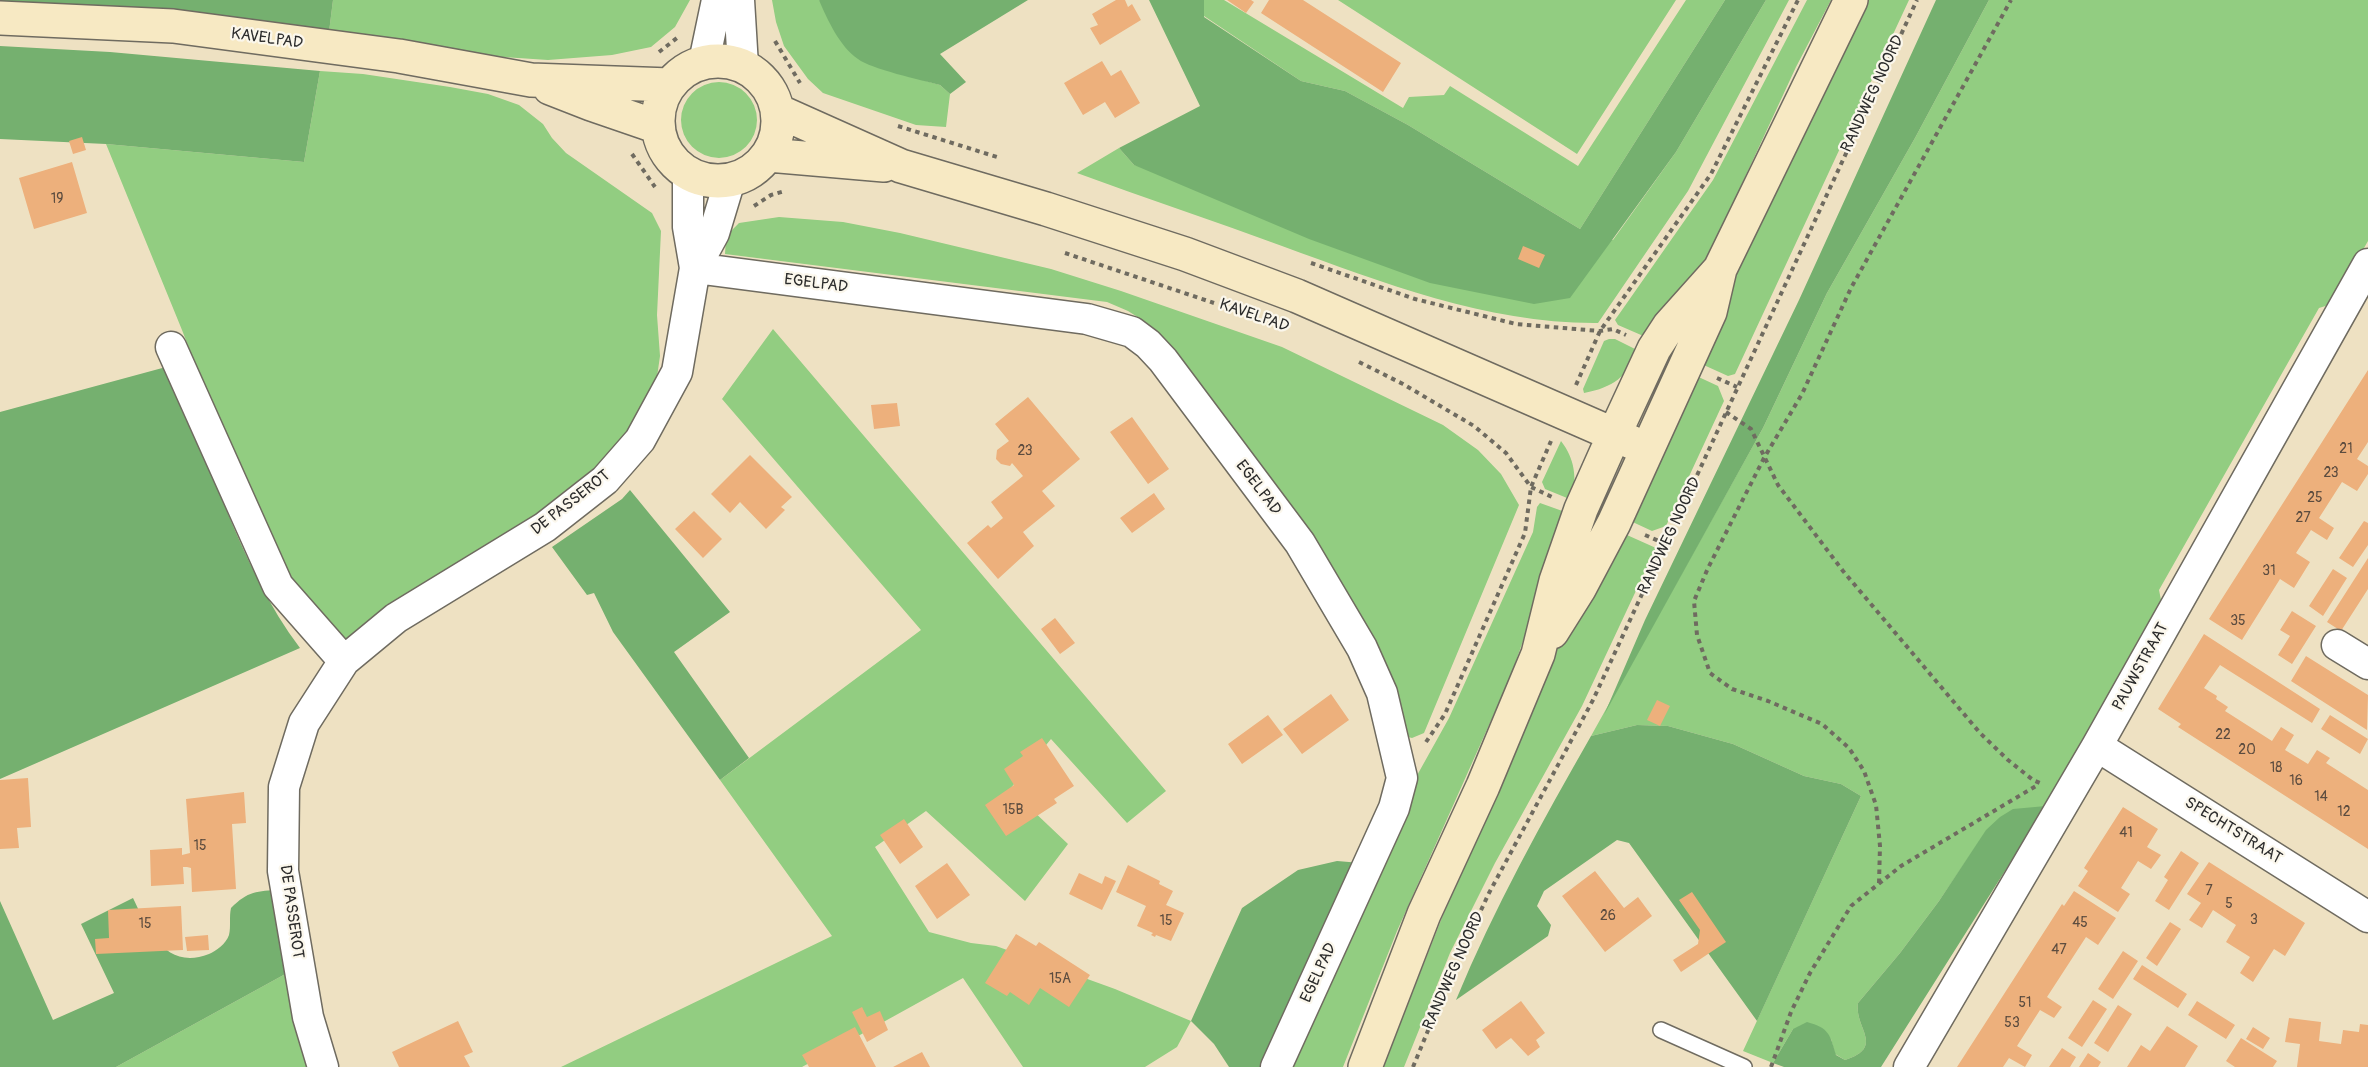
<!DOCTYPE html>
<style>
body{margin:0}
canvas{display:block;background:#eee1c2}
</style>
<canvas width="2368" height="1067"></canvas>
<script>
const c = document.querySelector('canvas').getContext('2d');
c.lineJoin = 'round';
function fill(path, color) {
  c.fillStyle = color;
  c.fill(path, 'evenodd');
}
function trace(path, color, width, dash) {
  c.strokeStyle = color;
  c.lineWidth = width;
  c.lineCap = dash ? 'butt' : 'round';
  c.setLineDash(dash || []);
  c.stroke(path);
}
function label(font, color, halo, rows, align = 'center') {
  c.font = font + ' Pangolin,sans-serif';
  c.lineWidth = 4.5;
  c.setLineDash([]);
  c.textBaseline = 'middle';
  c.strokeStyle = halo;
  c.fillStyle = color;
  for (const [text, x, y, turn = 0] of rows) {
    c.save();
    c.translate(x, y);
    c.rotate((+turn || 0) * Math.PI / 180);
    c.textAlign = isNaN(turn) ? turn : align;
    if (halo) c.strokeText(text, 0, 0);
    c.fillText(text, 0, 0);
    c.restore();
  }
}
fill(new Path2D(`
 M333,0H690L675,27L651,47L612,55L548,60L488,56L424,43L329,32Z
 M772,0H819L881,68L940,85L950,94L946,127L916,125L823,93L808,79L784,46L776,22Z
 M1204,0H1224L1403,108L1409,97L1444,95L1450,86L1578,166L1686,0H1725L1580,229L1408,125L1345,91L1301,81L1204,16Z
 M1338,0H1676L1577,154Z
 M1766,0H1789L1688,191L1598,323C1488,324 1384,283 1282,246C1214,221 1145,198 1077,173L1119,148L1134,165L1613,240L1676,152Z
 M1807,0H1831L1796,67L1702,270L1648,338L1618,325L1615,320L1713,180Z
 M1866,0H1909L1735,374L1728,376L1697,362L1794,148Z
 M1989,0H2368V241L2332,304L2319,308L2159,590L2162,605L2046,806L1987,830L1939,901L1900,953L1858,1003C1854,1028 1886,1047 1845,1060L1835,1054L1831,1039L1793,1029L1773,1063L1743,1051L1861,796L1841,784L1804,776L1733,744L1668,726L1637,725L1591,736L1763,428L1827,293L1915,138Z
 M320,71L363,74L450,87L488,94L519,105L543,124L552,138L566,153L652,213L661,231L657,315L660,356L657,377L635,426L613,462L353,647L307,621L245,493L182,330L106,144L304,162Z
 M681 120a38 38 0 1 1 76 0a38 38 0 1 1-76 0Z
 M779,217L843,222L900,233L1051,269L1121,291L1282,347L1443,425L1478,450L1501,474L1519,505L1424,733L1412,738L1404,736L1299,525L1147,323L1128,311L1107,302L725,254L726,236L739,223Z
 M773,329L1166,791L1127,823L1051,739L1010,789L1068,844L1025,901L926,811L875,847L929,932L971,943L996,946L1115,989L1191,1021L1177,1047L1145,1067H1023L963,978L802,1067H561L832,936L720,780L921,630L722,399Z
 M1609,339H1615L1641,352C1624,377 1615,387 1584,393L1583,389L1604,341Z
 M1690,373L1718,386L1724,401L1666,526L1652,531L1624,518Z
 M1561,441C1575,459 1577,478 1572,500L1545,489L1542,482Z
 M1540,503L1568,513L1510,678L1397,931L1343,1067H1290L1415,779L1449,718L1533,532L1537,507Z
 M1618,531L1656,548L1582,706L1495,863L1450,953L1404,1067H1383L1445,910L1500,790L1561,632Z
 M289,972L308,1067H116Z`), '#92cd81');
fill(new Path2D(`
 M0,0H333L329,32L0,3Z
 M819,0H1028L940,54L966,82L950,94L940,85C921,80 871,69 858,59C840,47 827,19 819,0Z
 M1149,0H1204V17L1301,81L1345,91L1408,125L1580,229L1725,0H1766L1676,152L1570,298L1534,304L1430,283L1309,239L1134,165L1119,148L1200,106Z
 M1936,0H1989L1915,138L1827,293L1763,428L1604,715L1645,620L1799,300Z
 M0,46L110,52L320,71L304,162L106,144L0,139Z
 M166,367C211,458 239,567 300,648L0,779V412Z
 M630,490L730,612L674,652L749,758L720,780L613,632L594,593L587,595L552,547L622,499Z
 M1637,725L1668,726L1733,744L1804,776L1841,784L1861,796L1757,1021L1629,843L1617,840L1544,891L1537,906L1551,925L1548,936L1456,1000C1494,908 1542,822 1591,736Z
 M2046,806L1881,1067H1784L1773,1063L1793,1029L1807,1022C1829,1028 1830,1034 1836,1055L1845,1060C1886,1047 1854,1028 1858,1003L1900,953L1939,901L1986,830L2000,817L2013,809Z
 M1337,861L1361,863L1268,1067H1229L1214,1044L1191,1021L1242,908L1298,870Z
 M280,890L289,972L116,1067H0V901L53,1020L114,993L81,924L133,898C148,930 166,971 209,954C216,951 226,944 229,935C231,927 229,916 231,908C248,891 257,891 280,890Z`), '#75b06f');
fill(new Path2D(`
 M1116,0H1125L1128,7L1132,4L1141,20L1100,45L1090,28L1098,25L1092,14Z
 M1227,0H1251L1254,2L1246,13Z
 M1269,0H1303L1401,63L1383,92L1261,13Z
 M1102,61L1111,76L1121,70L1140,103L1115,118L1105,102L1083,115L1064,83Z
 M82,137L86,150L73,154L69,141Z
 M72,162L87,213L34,229L19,178Z
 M1523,246L1545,255L1539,268L1518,259Z
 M2368,370V442L2357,459L2368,466V474L2357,491L2342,482L2319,518L2334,528L2327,540L2311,530L2296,553L2310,562L2294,588L2280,579L2242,640L2209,619Z
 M1028,397L1080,459L1042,491L1055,506L1023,532L1034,546L998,579L967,543L988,525L991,528L1003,518L991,502L1023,476L1012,463L1010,466L1001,464L996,459L997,450L1009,441L995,424Z
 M897,403L900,426L874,429L871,405Z
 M1132,417L1169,469L1148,484L1110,432Z
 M750,455L792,497L781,507L785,510L766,529L740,502L730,513L711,494Z
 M1154,493L1165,509L1132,533L1120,518Z
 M694,511L722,539L703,558L675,529Z
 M2364,521L2368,523V545L2353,567L2339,558Z
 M2368,558V589L2341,631L2327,622Z
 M2333,569L2347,578L2323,616L2309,606Z
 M2292,611L2316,626L2292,664L2278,655L2290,636L2280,630Z
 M1055,618L1075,643L1060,654L1041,629Z
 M2204,634L2320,709L2312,723L2220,665L2204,688L2217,696L2216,699L2228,707L2225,711L2272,741L2281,727L2294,735L2285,750L2308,764L2317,750L2330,758L2326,763L2368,790V849L2178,727L2181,724L2158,709Z
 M2306,656L2368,695L2367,730L2291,681Z
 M1331,694L1349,720L1302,754L1283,729Z
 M1657,700L1670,706L1660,726L1647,720Z
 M1268,715L1283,735L1242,764L1228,744Z
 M2330,715L2368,739L2360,754L2321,729Z
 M1042,738L1074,786L1054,799L1057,803L1006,836L985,805L1014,785L1004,769L1023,756L1020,752Z
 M28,778L31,827L17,828L19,848L0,849V780Z
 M244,792L246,823L232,824L236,889L192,892L191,868L187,867H183L184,884L151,886L150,850L182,848V855L190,853L186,799Z
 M2123,807L2158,829L2147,847L2161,855L2151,869L2138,861L2121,888L2130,894L2118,912L2078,886L2088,871L2084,868Z
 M904,819L923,847L900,864L880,835Z
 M2181,851L2199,863L2169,910L2155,901L2168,880L2164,877Z
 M2209,862L2305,923L2285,956L2274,949L2253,982L2240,973L2250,957L2226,942L2236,925L2213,910L2202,928L2189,920L2201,903L2187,894Z
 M947,863L970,895L937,919L915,886Z
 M1128,865L1160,881L1159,884L1173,891L1166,905L1184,913L1171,941L1156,935L1155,937L1151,935L1153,933L1137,926L1146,906L1116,892Z
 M1595,871L1624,908L1638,897L1652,916L1605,952L1562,896Z
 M1079,873L1102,884L1105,876L1116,881L1102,910L1069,894Z
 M2074,891L2116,918L2098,945L2086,937L2047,997L2062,1007L2054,1018L2040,1010L2017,1046L2032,1055L2025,1067L2009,1058L2003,1067H1957L2062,904L2064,906Z
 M1692,892L1726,942L1681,972L1673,960L1698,944L1700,930L1679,900Z
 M181,906L183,950L96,954L95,939L109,938L108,910Z
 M2170,922L2181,929L2157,966L2146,958Z
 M1016,934L1036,946L1039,942L1090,975L1069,1007L1040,988L1029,1005L1010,992L1007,996L985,983Z
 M208,935L209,950L187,951L185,937Z
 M2123,951L2138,961L2113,999L2098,989Z
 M2142,965L2187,994L2178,1008L2133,979Z
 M2093,1000L2107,1009L2082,1047L2068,1038Z
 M1521,1001L1545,1033L1536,1040L1540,1047L1528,1056L1511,1038L1496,1049L1482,1030Z
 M2197,1001L2235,1025L2226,1039L2188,1015Z
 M2118,1005L2132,1014L2108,1052L2094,1043Z
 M862,1007L867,1017L880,1011L888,1030L867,1042L852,1012Z
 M2289,1018L2321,1022L2319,1041L2341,1044L2343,1030L2359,1032L2360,1024L2368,1025V1067H2297L2300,1044L2285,1042Z
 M458,1021L473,1052L464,1056L470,1067H399L392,1052Z
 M2167,1026L2198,1046L2185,1067H2127L2141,1045L2150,1051Z
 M855,1027L876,1067H809L802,1055Z
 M2253,1027L2270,1038L2263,1049L2246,1039Z
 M2241,1038L2277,1061L2273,1067H2235L2226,1061Z
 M2062,1048L2076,1057L2070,1067H2049Z
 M922,1052L930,1067H893Z
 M2088,1053L2101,1062L2098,1067H2079Z`), '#edb07c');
const lane = new Path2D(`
 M1661,1030L1744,1067`);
const street = new Path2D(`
 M739,0L743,66
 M704,62L717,0
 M688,173V227L695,268
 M695,268L1087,319L1132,332L1148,344L1163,360L1300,543L1362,648L1382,693L1402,778L1394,808L1276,1067
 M171,347L278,586L344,661
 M2337,645L2368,664
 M2097,746L2368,917
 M323,1067L308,1017L283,871L284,787L304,723L344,661L396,618L545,527L605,480L640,440L677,372L695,268L714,233L730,180
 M1909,1067L2097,746L2368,264`);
const secondary = new Path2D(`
 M0,18L173,26L399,56L531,80L670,85
 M658 121a60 60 0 1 1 120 0a60 60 0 1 1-120 0Z
 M550,88L591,104L658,127
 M778,111L901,166L1046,209L1185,254L1297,296L1647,449
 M768,155L884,165
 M1552,632L1579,589L1614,523L1710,312L1720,269L1851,0
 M1365,1067L1424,914L1483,786L1538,654L1556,581L1581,509L1614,435L1654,349L1669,326L1720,269`);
trace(lane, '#6f6b60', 18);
trace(street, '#6f6b60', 33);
trace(secondary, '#6f6b60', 36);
trace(new Path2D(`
 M775,41L800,83
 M659,52L677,38
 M898,126L997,157
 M632,154L655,187
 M754,206L771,195L785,191
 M1065,253L1214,303
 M1311,263L1415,299L1516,324L1600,331L1613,329L1626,335
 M1359,362L1403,384L1474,426L1506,453L1531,487L1552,497
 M1717,378L1737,387
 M1576,385L1600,331L1711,174L1798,0
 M1726,412L1751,429L1778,485L1843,571L1980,733L2008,760L2033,780L2040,783
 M1645,535L1666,544
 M1426,742L1445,714L1525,533L1531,487L1551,441
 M1879,883L1880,846L1876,805L1864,771L1849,748L1822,724L1768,701L1732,689L1710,673L1697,635L1694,601L1708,568L1764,458L1802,394L1851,288L2011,0
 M1413,1067L1450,977L1489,893L1593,700L1917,0
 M1771,1067L1791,1012L1810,973L1851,906L1901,866L2036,786`), '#6f6b60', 4, [4.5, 4.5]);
trace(lane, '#fff', 15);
trace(street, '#fff', 30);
trace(secondary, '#f7e9c3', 33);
label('14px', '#5c4c3f', null, [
 ["19",57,199],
 ["21",2346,449],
 ["23",1025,451],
 ["23",2331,473],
 ["25",2315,498],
 ["27",2303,518],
 ["31",2269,571],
 ["35",2238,621],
 ["22",2223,735],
 ["20",2247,750],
 ["18",2276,768],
 ["16",2296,781],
 ["14",2321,797],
 ["15B",1013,810],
 ["12",2344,812],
 ["41",2126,833],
 ["15",200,846],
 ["7",2209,891],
 ["5",2229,904],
 ["26",1608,916],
 ["3",2254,920],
 ["15",1166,921],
 ["45",2080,923],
 ["15",145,924],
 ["47",2059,950],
 ["15A",1060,979],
 ["51",2025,1003],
 ["53",2012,1023]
]);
label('16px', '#2b2b2b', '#fbf7ec', [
 ["KAVELPAD",267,39,8],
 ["RANDWEG NOORD",1873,94,-65],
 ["EGELPAD",816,284,7],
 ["KAVELPAD",1254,316,19],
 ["EGELPAD",1258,488,53],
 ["DE PASSEROT",571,503,-38],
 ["RANDWEG NOORD",1670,536,-65],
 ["PAUWSTRAAT",2141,667,-61],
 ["SPECHTSTRAAT",2233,831,32],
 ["DE PASSEROT",291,912,82],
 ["RANDWEG NOORD",1454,971,-66],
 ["EGELPAD",1319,973,-65]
]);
</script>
